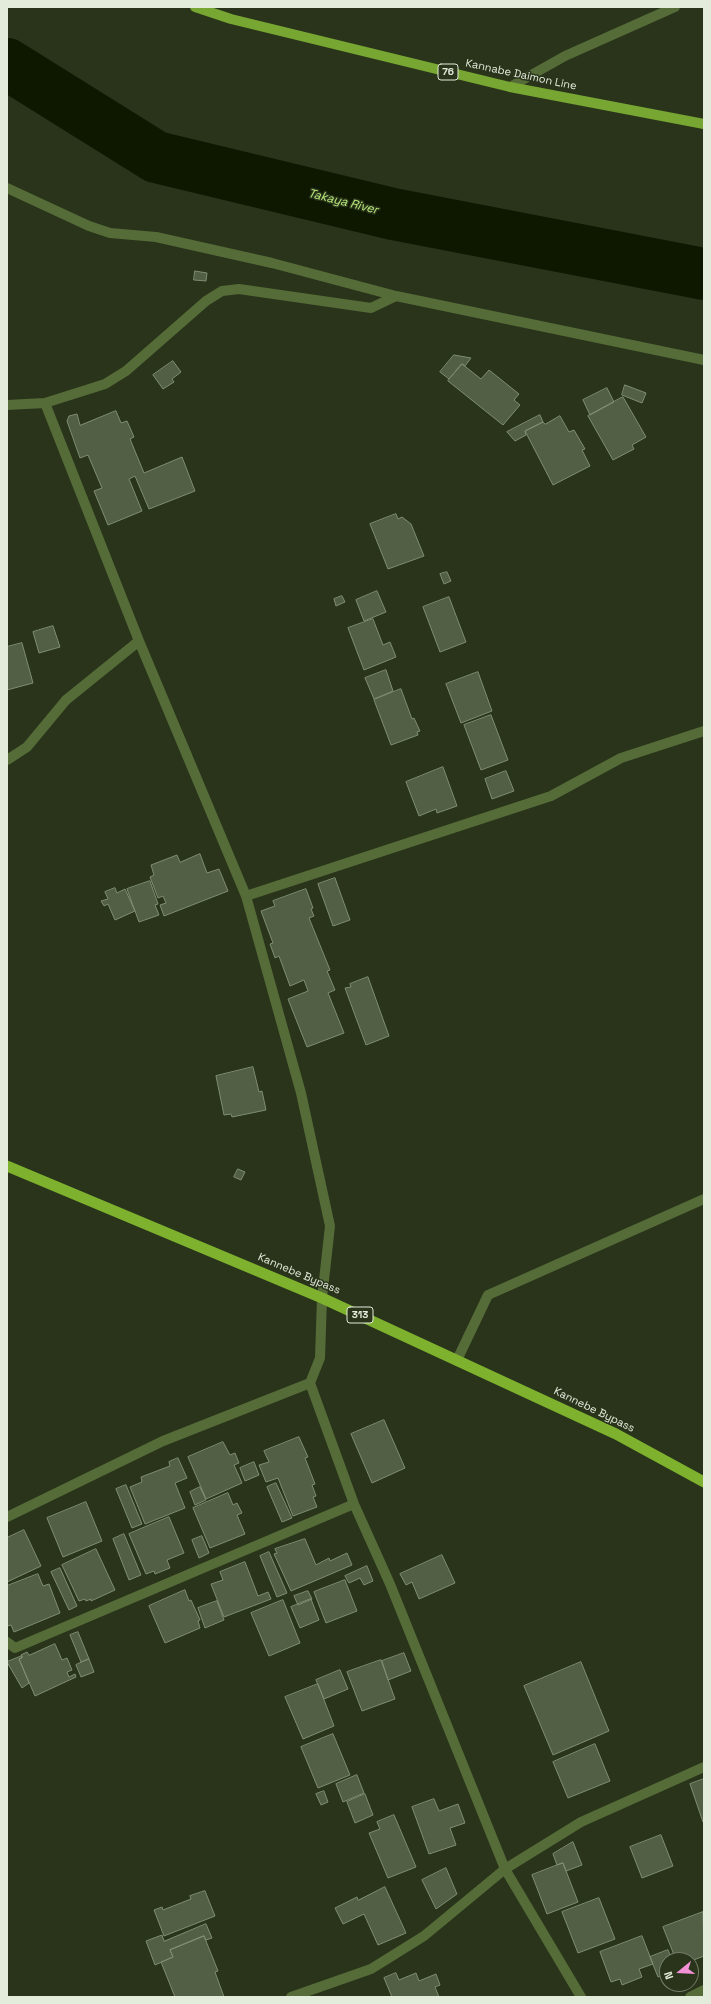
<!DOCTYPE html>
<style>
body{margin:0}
#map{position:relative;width:711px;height:2004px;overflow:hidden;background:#29341b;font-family:"Space Grotesk",sans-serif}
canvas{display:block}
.frame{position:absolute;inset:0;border:8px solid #e3ebdb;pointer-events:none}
.north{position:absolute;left:659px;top:1952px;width:40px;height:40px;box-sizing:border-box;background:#29341b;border:1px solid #737d68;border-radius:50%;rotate:252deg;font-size:11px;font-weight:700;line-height:16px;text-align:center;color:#e3ebdb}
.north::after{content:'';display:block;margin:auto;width:14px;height:18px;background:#f391d6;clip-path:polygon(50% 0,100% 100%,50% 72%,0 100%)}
</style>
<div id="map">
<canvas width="711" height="2004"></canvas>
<div class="frame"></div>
<div class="north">N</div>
</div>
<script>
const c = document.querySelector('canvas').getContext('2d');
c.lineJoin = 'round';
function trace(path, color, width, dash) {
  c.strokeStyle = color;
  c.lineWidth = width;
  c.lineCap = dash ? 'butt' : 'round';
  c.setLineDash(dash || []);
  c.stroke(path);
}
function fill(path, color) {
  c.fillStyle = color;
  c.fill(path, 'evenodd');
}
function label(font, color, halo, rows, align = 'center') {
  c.font = font + ' "Space Grotesk",sans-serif';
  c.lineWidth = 3;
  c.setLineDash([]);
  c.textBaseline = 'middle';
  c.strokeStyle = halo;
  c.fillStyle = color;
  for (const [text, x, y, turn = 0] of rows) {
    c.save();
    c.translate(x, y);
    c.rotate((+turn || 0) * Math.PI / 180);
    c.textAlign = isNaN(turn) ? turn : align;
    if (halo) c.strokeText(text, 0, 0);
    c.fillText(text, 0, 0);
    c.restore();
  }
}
trace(new Path2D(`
 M7,64L156,157L393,214L704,274`), '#0e1801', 52);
const building = new Path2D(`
 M195,271L207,273L206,281L194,280Z
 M454,355L471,358L465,366L462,364L449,379L440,372Z
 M173,361L181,372L172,379L174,382L163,389L153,375Z
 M462,364L481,379L489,370L519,394L514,400L520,405L503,425L448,381Z
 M625,385L646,393L642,403L622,395Z
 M607,388L614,402L590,415L583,400Z
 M623,397L646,437L632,445L634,449L613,460L588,416Z
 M116,411L121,423L127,421L134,437L130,439L144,473L182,457L195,491L149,509L135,476L129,479L142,511L108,525L94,491L102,488L88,455L80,458L67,421L69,416L77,414L80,425Z
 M540,415L543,422L525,431L526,435L515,441L507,432Z
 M560,416L569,432L574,430L585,449L582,450L590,466L553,485L525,431L543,422L545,424Z
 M396,514L398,519L402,517L411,524L424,556L388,569L370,524Z
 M447,572L451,581L444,584L440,574Z
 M377,591L386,612L364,621L356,600Z
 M342,596L345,602L336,606L334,599Z
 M449,597L466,642L440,652L423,607Z
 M373,619L383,645L390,642L396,657L364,670L348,628Z
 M53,626L60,647L39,653L33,632Z
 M22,643L33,683L7,690V647Z
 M386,670L393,691L374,699L365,678Z
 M478,672L492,711L461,723L446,684Z
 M401,689L412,719L414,718L420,731L417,732L418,735L391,745L374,700Z
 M491,715L508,760L481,770L464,725Z
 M443,767L457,806L437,813L436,809L419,816L406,782Z
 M506,771L514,791L492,799L485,779Z
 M200,854L207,873L219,869L228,891L164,916L160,905L166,903L163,896L158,898L150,877L154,875L151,865L177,855L180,862Z
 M335,878L350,920L333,926L318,884Z
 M150,881L158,904L155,905L159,915L139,922L127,889Z
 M115,888L117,893L125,889L135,911L115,920L108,904L104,906L101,901L108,899L105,892Z
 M306,889L313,908L311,909L314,916L309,918L330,970L327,971L335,990L328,993L344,1033L307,1047L288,999L308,991L304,980L290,986L279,956L275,958L270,944L273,943L261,911L275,906L273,901Z
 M368,977L389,1036L366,1045L345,988L351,987L350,984Z
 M253,1067L259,1092L262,1091L266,1110L232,1117L231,1114L224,1115L216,1076Z
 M238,1169L245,1172L241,1180L234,1177Z
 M384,1420L405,1468L372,1483L351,1434Z
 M299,1437L308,1457L305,1458L315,1484L312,1485L316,1496L313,1497L317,1507L293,1516L278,1478L266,1482L259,1465L269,1462L264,1451Z
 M223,1442L230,1455L235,1453L239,1463L234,1465L242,1483L206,1499L188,1457Z
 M178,1458L187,1478L175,1483L185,1508L145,1524L130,1487L142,1482L141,1477L170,1466L169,1462Z
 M254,1462L259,1475L245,1481L240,1468Z
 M276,1483L292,1518L282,1522L267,1487Z
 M126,1485L142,1524L132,1528L116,1489Z
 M200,1487L206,1500L195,1505L190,1492Z
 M228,1493L233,1505L237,1503L242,1513L237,1515L245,1534L210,1548L193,1508Z
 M86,1502L102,1541L63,1557L47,1518Z
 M169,1517L184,1553L167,1560L170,1568L155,1574L154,1571L146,1574L129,1534Z
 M24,1530L41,1566L7,1582V1538Z
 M124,1534L141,1575L129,1580L113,1539Z
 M202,1536L209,1553L199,1558L192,1540Z
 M305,1539L316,1565L329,1558L330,1561L347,1553L352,1565L291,1591L274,1554L277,1553L275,1549Z
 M96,1549L115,1590L91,1601V1599L86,1601L85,1599L79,1601L62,1565Z
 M269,1552L287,1593L277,1597L260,1556Z
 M442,1555L455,1583L419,1599L412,1582L406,1585L400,1574Z
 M245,1562L258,1596L268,1592L271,1599L224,1617L211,1584L223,1580L220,1572Z
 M367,1566L373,1581L364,1585L360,1578L349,1583L345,1576Z
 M60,1568L77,1606L69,1610L51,1572Z
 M38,1574L43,1586L49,1584L60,1613L14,1632L11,1625L7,1626V1586Z
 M345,1580L357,1611L326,1623L314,1592Z
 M185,1590L189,1601L191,1600L200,1620L198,1621L200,1628L165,1643L149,1606Z
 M308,1591L312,1599L298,1605L294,1596Z
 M311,1599L319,1620L300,1628L291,1607Z
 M283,1600L300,1643L269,1656L251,1613Z
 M217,1601L224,1620L205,1628L198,1608Z
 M78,1632L89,1659L81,1662L70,1635Z
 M55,1644L62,1660L67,1658L72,1670L67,1672L69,1677L75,1674L76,1677L35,1696L19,1659L22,1658L21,1655L27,1652L29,1655Z
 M404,1653L411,1671L388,1680L382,1661Z
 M22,1656V1658L19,1659L29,1683L22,1688L7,1662Z
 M89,1659L94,1672L81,1677L76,1665Z
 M381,1660L395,1699L362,1711L347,1672Z
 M581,1662L609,1731L553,1755L524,1686Z
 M340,1670L348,1689L324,1699L316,1680Z
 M318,1684L334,1726L303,1739L285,1697Z
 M333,1734L350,1775L318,1788L301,1747Z
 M595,1744L610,1781L568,1798L553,1762Z
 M357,1775L364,1793L343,1802L336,1784Z
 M704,1779V1822H703L690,1784Z
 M324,1791L328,1802L321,1805L316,1794Z
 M365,1794L373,1815L355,1823L347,1802Z
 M434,1799L439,1811L458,1804L465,1823L450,1828L456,1845L429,1854L412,1807Z
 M394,1815L416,1867L388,1878L369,1833L380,1829L377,1822Z
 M661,1835L673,1866L642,1878L630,1847Z
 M573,1842L582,1865L566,1871L563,1863L557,1865L553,1854Z
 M563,1863L578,1902L547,1914L532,1875Z
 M446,1868L457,1894L436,1909L422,1880Z
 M385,1887L406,1933L378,1945L364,1914L343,1924L335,1908L357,1897L358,1900Z
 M205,1891L215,1916L164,1936L154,1910L162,1907L163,1910L191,1899L190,1896Z
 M599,1898L615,1939L578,1953L562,1912Z
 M703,1912L704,1956L691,1961L676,1960L663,1927Z
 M206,1924L212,1938L206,1940L204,1936L170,1950L173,1957L155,1965L146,1941L162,1935L164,1941Z
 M204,1936L218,1971L215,1972L224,1997H175L161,1962L173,1957L170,1950Z
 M642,1936L653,1964L639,1969L642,1977L622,1985L620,1979L611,1982L600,1952Z
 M668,1950L672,1960H667V1973L658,1977L650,1957Z
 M396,1973L399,1980L416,1973L419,1981L436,1974L440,1985L435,1987L439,1997H392L384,1978Z`);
fill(building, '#525f44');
trace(building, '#7f8d70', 1);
trace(new Path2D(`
 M510,87L565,56L675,7
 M7,188L89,226L110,233L156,237L272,263L396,296L704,360
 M7,405L45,403L105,384L126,371L206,301L222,291L239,289L371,308L396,296
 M7,760L27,747L66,700L139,641
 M246,896L551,796L621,758L704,731
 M457,1360L488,1295L704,1199
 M310,1383L354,1504L390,1584L505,1869L581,1997
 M7,1517L163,1441L310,1383L320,1358L322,1298L330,1226L301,1093L246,896L139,641L45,403
 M7,1642L15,1648L354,1504
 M291,1997L371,1969L424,1936L505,1869L581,1822L704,1767
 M690,1997L704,1990`), '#556c38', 10);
trace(new Path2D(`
 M195,7L231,19L510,87L704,124`), '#77a632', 10);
trace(new Path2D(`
 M7,1166L322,1298L616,1434L704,1482`), '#7eb22e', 11);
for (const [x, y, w] of [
 [448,72,20],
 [360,1315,26]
]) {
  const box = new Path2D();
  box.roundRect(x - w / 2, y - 8, w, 16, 3);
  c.fillStyle = '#29341b';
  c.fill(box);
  trace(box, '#e3ebdb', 1);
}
label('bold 10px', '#e3ebdb', null, [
 ["76",448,72],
 ["313",360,1315]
]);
label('11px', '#e3ebdb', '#29341b', [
 ["Kannabe Daimon Line",521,75,12],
 ["Kannebe Bypass",299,1274,23],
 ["Kannebe Bypass",594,1410,26]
]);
label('italic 12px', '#baeb7c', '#29341b', [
 ["Takaya River",343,202,14]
]);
</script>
